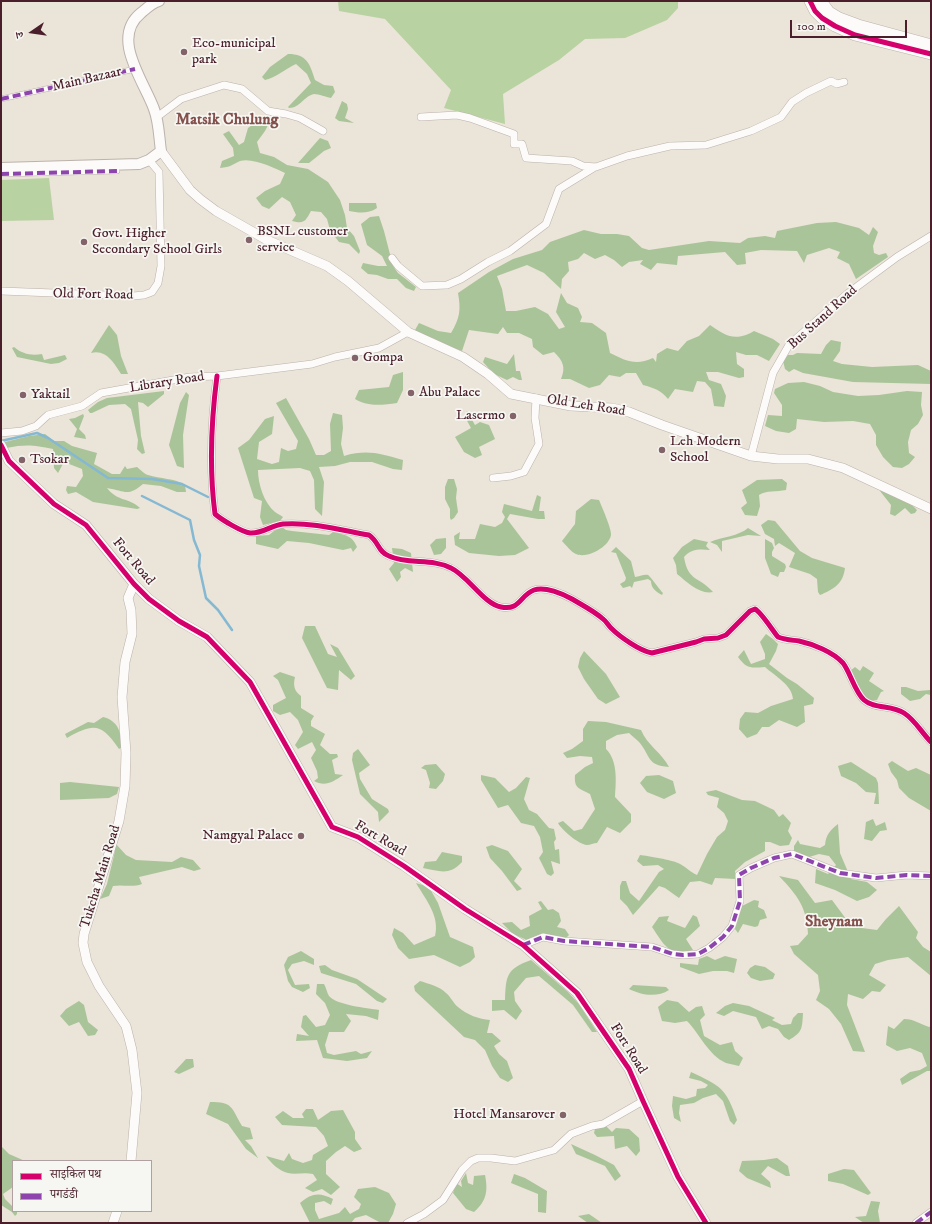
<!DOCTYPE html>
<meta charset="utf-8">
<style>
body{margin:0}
#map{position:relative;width:932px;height:1224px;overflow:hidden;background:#ebe4d8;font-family:"IM FELL DW Pica","Noto Serif Devanagari",serif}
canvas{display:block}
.frame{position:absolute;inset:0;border:2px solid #4a1f2b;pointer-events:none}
.legend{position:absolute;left:12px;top:1160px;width:140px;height:52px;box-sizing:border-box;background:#f6f6f2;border:1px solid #b1a0a2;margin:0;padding:5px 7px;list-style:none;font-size:12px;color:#4a1f2b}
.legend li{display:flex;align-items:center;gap:8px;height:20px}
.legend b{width:20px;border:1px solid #b1a0a2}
.north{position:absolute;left:12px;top:12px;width:40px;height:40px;-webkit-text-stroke:3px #f6f6f2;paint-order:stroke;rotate:257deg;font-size:11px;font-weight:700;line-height:16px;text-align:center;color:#4a1f2b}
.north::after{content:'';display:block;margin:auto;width:14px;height:18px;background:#4a1f2b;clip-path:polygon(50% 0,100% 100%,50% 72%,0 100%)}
.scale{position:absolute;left:790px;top:20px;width:117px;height:18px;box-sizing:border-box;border:2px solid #4a1f2b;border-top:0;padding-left:5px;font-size:12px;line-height:14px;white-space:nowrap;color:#4a1f2b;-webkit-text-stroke:3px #f6f6f2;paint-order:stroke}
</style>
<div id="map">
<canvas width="932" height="1224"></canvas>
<div class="frame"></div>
<ul class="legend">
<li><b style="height:5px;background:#d6006c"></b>साइकिल पथ</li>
<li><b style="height:5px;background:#8e44ad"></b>पगडंडी</li>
</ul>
<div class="north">उ</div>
<div class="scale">100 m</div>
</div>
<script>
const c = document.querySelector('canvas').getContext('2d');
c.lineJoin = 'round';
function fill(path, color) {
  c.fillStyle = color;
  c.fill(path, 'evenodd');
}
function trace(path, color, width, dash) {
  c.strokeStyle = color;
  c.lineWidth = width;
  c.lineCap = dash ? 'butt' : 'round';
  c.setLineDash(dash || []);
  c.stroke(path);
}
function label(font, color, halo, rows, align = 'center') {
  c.font = font + ' "IM FELL DW Pica",serif';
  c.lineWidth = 3.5;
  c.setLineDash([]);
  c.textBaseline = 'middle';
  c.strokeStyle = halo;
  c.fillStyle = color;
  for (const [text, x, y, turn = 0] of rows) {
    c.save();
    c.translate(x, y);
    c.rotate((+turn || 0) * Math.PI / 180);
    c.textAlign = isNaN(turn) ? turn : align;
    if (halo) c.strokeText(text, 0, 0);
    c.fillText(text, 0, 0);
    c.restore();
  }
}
fill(new Path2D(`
 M338,1H678V8L667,20L625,38L585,39L559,60L503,94L505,124L444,108L451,90L385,19L339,11Z
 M49,178L54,220L1,221V180Z`), '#b9d2a2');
fill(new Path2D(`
 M288,54C307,54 310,64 315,80L324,85L333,86L335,92L331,98C326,97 319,94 314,94C304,96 300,108 289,108L288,107L311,83L307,74L296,64C285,69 277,77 265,80L262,77L270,67Z
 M342,101L347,104L348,109L345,118L354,123L339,121L335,118Z
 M264,116L270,121L265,131L257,142L260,153L274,157L287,165L308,169L328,182L340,200L345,215L347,228L354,236L360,251L359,254L349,244L339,242L330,230L327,219L321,212L311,211C305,222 304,224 292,221L296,215L290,202L282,197L269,209L262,206L256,198L265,191L280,184L285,173C275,168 252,157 240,161C231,165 231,167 220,168L222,161L234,156L233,148L223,134L229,131L239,145L244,142L248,128Z
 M320,138L328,141L331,148L324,151L309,163H298Z
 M349,203H376L377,208C368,214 359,213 349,211Z
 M379,216L384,231L393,266L398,273L416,287L414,291L406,288L397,279H388L377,275L368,274L361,268L363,263L378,266H387L382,256L367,245L361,224L370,217Z
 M836,222L859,228L869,235L873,227L878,232L873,246L874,253L879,255L886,253L888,257L856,279L849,264L837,258L840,252L829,248L807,255L804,263L797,251L761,250L745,253L746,264L737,265L725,252L678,256L677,265L657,263L651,270L640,264L643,260L629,262L622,267L614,260L605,255L595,259L584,253L578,259L568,262L569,271L562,279L561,289L544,273L527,265L497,276L502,289L506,311H516L535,307L548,314L559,329L565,327L556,312L561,293L567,303L578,308L582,317L580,322L592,323L606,333L610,353C626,361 636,366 653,358L656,362L657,354L667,348L678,351L687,341L699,336L710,325C726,336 735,342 754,331L773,339L780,344L769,361L757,355H746L736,352L737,364L744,369V377L739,378L718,372H706L709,380L721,384L726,396L724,407L714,406L711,389L705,382L697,381L693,392L675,389L668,399C661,390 654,388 643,385L636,373H626L620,377L609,375L600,385L589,388L570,379H561C566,367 563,361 554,352L543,355L533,347L532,339L519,333H507L503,327L498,334L469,330L462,351L436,342L421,341L415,330L419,323L438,331L451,333C460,318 461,310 458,293L489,272L513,259L542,250L550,242L584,230L601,234H617L629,236L642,248L649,250L709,241L740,243L748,238L765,236L775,238L777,231L817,223Z
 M109,325L117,335L121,356L128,374H121C114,363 106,349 91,353Z
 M831,340L841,342L840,351L833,361L842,364L872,367L918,365L931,371V384L853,382L803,373L794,369L789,372L785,369L783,361L788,355H793L797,353L821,354L826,345Z
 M14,347C22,354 32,356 42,354L44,360L65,355L67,359L59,363L51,364L17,357L12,348Z
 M514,354L516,371H520L522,380H519L513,377L507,380L494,374L483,362L485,357L507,364Z
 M403,372V390L397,403C382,405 368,407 355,399L359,390L389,387L393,375Z
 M804,382L820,386L833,392L858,396L879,395L907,391L922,392L921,405L923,415L918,424L911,430L908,442L909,453L915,457L909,464L902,468L893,467L883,457L876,445V435L870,424L853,421L824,422L797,419L796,429L789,433L776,431L765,426L768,415L782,416V405L774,393L775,389L788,383Z
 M164,391V394L148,407L143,403L138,402L141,436L145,453L142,454L137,449L138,440L131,409L125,404L109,405L92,413H90L88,410L98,402L107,398Z
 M186,392L189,395L183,435L184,468L177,466L169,445L180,403Z
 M286,398L309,439L316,455H324L331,451L330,424L333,413L342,415L343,428L341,444L344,456C368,449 380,454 403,460L402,470L393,469L372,462H350L335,466L319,467L324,482L322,516L315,509L314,480L310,471L300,468L258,470C258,484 264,503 275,512C277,514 281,515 283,517L280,521L263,525L260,517L262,501L254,498L238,448L249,440L265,419L274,416L272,434L259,442L257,459L272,464L279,462L281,448L288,451L296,449L298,441L276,403Z
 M467,411L475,425L480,422L489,425L495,439L479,447L482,455L475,458L464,452L455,437L471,428L465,417Z
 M83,414L84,416L79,429L85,435L86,439L74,437L77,429L69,419L75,418Z
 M45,434L54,441H64L72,446L97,453L94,464L112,474H120L125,466L127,469L137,467C141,470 144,474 148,475C160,479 175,478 185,485L186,492H177L161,486L143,484C128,497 125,491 107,488C118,502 128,497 140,508L137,509L93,502L76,492L68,494L66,490L67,486L76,487L83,476L82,469L64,462L58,473L54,468L53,449C34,445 26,444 6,448L4,447L5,442L29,436Z
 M448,479H454L457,489L456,498L458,512L454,518L451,520L450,518V509L445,499V487Z
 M782,479L787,483L786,490C777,492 766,490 759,495L760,506L757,516L745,515L741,508L747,503L742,490L757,480Z
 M880,487L907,500L917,510L915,513L911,514L905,508L895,516L890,514L891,505L880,491Z
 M537,495L541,497L539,511H544L545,519H538L510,514L507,519L529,548L515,555L499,556L469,553L455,545L454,536L460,532L459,539H475L480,524L495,527L502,523L505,517L502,512L504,504L532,511Z
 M591,499L599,500C602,507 612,530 611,535C609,547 587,559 576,554C571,552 566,545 562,541L575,524L576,511Z
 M768,520L775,521L800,551L812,558L845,568C843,584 834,589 820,595L818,592L817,579L810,574L789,567L795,553L779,543L775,546L774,539L765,534L761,525Z
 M282,527L286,530L292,531L329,535L333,532C345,535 352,535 357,547L353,552L351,548L343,550L309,543L287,541L278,549L256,544V536L269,535L274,531Z
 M748,528L761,536L748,535L722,541V552L717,545L710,542C722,537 739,536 748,528Z
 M446,538V548L441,554L434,555L430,545L436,539Z
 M694,539L708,542L706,546L710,550C699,549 691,549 684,557C688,582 699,576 713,592C700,595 687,582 677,574L676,565L673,558L682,547Z
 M765,539L772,543L774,548L772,552V556L785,564L786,567L784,572H780L778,577L771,574L765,558Z
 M616,547L631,561L635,577C639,577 644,574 648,575C650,576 660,590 663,593L662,595C656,592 651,588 651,581L648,579L634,582L632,588L630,586L623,588L620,584L625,581L626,578L616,553L611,552Z
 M392,548L402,549L411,553L413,572L405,568L400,572L401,577L397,582L389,569L394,563Z
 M305,626H315L328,654L337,657L330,644L338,648L355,676L351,680L339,670L338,690L327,688L302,638Z
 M766,634L773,639L778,644L776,651L769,664L787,678L797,684L814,698L813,704L804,706L805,722L797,727L779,720L769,727H762L757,734L747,738L739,729L740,719L745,712L758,713L771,706L793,699C792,685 775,676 765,667C750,668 747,669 738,657L744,650L751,664L765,659V654L760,642Z
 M584,651L606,674L620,697L606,704L598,699L584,679L578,667L580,658Z
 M863,666L874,673L869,681L884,691L881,692L877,700L870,701L864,695L850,671L855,667L860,671Z
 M280,672L295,677C293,685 294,691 301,696V708L314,716L311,721V726L325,734L320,745L330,754H337L338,757L332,760L335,774L343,775C333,782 325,787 314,781L318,778L317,771L311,758L316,750L312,742L298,749L295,745L303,732L298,720L290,712L280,715L273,711V705L286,698L278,680L273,676Z
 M901,687H906L918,691L930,690L931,691V695L926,694L920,699L910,701L901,694Z
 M103,717C119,721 121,733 122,747L119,749C101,723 94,723 67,738L65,734L88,722L94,723Z
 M588,721L606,722L641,730C647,745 662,753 669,767C646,765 651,756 639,742C636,739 632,736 629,733L617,735L606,741V749C618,761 616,781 615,797L631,814V822L620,833L607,827L597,843C594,843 590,845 587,845C578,844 562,830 558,823L563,821L574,831L582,829L595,809L590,794C579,788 574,789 575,775L585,767L593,763L592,757L580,756L567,758L563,753L572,749L583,741V729Z
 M358,749L370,765L359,773L360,779L372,799L388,809L389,812L379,822L378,812L360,794L352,760L353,753Z
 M892,761L908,771L916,768L931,775V811L909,798L899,788L897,780L891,772L888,764Z
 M851,762L876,778L878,783L879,804H874L876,793L866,792L856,783L841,776L838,766Z
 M436,764L445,774L443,781L436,789L429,788L430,783L426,770L421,768L425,765Z
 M481,775L495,778L509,792L516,788L526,777L530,778L524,799L529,810L537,814L549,828L554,829L556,839L554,842L555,850L559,849L560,864L551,861L554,873L551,876L547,874L539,858L543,852L540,837L534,826L521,823L508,805L498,808L481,780Z
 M659,775L673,781L676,793L664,799L647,792L640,783L646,776Z
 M70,782L119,787L117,794L109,798L60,800V783Z
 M716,790L742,800L755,801L774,810L779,817L783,814L791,823L788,831L792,838L789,845L780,846L770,842H765V851L745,862L735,871L736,879L715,878L712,885L700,881L690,882L679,898L665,888L659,886L633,915L627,906L620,899V886L622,881H626L630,893L639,901L659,872L664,869L658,865L643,866L637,861L640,855C648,856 672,860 678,863C685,866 690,872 697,875L707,854L717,837L725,830L728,821L724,813L717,807L719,798L708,795L706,792Z
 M873,819L876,826L885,822L887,830L880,831L872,841L864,839L866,822Z
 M838,824L840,853L851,879L867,882L877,890L869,897L857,901L835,890L815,883L816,869L828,874L836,865L829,856L819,854L809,857L794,851V846L798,840L800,844L820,848L825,845C826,835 830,830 838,824Z
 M116,844L126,855L136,860L172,862L181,857L193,860L201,869L194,871L182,867L139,877L142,884C131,888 124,884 113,886L109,896L100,899L107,884L115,851L114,846Z
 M492,845L508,851L522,869L514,881L522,889L517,891L502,871L490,858L486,847Z
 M442,852L462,856V862C449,876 440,871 423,868L425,862L436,861Z
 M779,876L798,880L815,903L832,900L849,923L862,928L877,930L886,919L899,906L918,932L916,938L923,947L931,952V976L908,957L888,960L875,964L869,975L886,985L880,992L872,991L863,999L848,994L847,1005L865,1052L853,1051L841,1024L829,1009L816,1000L820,991L818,975L794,954L790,946L798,945L808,934C807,907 797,895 779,876Z
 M416,883L429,887L438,903L450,937L473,947L475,957L470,962L460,967L434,955L409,959L398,948L392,935L394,928L403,933L414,945L435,936C440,916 426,900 416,883Z
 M754,900L759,901L758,907L764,910L767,918L760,920L758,926L755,927L743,924L738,933L735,929L742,906Z
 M541,901L548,910L553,909L559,913L561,921L557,927L565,929L569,935L565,939L551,935L527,940L513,934L502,923L512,922L521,930L530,926L529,916L542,909L538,902Z
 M693,915L697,917L700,926L686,939L693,950C668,956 665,946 652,927L659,917L669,916L667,921L685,928Z
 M301,951L314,959V965L304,961L292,964L288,970L295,985L309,984L310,988L303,992L292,987L288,981L284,965L288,957Z
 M707,956L715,960L725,956L737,959L734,973L727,971H713L699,974L680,967V963L698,965L699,959Z
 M531,960L568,992L579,1004L597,1032H592L573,1005L539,976L526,978L514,992L515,1001L522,1011L516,1020L504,1010L492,1011V1000H505C506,976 506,969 531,960Z
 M325,965L332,970L357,979L387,999L383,1003L377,1001L356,984L321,973L319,966Z
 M755,965L765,967L775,974L773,979L760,981L751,978L747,973L750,968Z
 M420,981C429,984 439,986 446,993C451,997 453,1003 458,1007C467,1015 479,1019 490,1020L487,1033H492L501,1041L494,1046L499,1054L507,1061L513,1078L508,1082L500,1078L492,1066L485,1050L475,1040L464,1037L415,991L414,986Z
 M317,984H324C326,987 327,993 329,996C336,1005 367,1008 379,1010L378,1020L366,1016L346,1014L351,1021L344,1032H329L325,1045L327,1053L334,1055L356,1051L361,1054L372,1051L367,1058L347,1061L323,1058L317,1040L296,1041L297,1034L309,1036L301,1027L303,1016L306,1015L316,1027L325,1025L330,1015L325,1003L316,994Z
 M633,985L666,987L669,990C657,998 641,995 629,989Z
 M667,1000L678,1002L689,1012L696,1007L702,1006L705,1015L700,1020L704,1036L720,1045L732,1042L735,1051L743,1058L739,1066C735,1065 730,1064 726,1063C708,1055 700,1034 687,1021L675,1023L662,1021L658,1007Z
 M79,1001L84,1005L88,1022L98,1030L95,1035L88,1036L79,1022L69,1026L60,1016L66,1009Z
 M733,1003L749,1006L775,1018L772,1020L782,1025L791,1024L793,1018L798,1013H803C802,1028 803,1032 789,1040L784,1037L778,1029L769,1026L762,1029L756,1017L733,1011L724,1016L716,1013L725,1006Z
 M904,1019C914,1019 920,1024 929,1027L931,1026V1071H927L902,1085L900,1079L910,1072L920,1070L927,1066L922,1053L910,1048L897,1051L886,1045L888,1026L894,1029Z
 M186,1059H193L194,1067L179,1074L174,1072Z
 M691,1072C721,1086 726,1088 737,1120L734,1125L730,1121L723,1101L716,1094L703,1098L694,1103L680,1105L679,1113L681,1122L674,1118L672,1106L673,1096L686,1099L696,1096L697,1089L705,1088L708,1085L701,1081L689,1078Z
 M210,1102C233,1102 231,1107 242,1126L250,1128L253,1139L245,1140L251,1146L258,1158L246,1149L228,1124L206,1114Z
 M306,1109H313L318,1120L331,1111L343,1110L355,1132V1139L362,1149L354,1152L345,1146L336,1152L326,1161V1174L340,1187L331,1195L322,1189L313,1192L305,1188L317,1180L313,1174C304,1172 295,1175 288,1173C279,1171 271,1163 266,1156L284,1161L289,1153L292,1159L303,1163L312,1160L313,1155L328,1146L324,1136L316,1127L282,1125L275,1117L283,1111L293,1118H304L302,1114Z
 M606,1126L612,1132L616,1128L629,1129L639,1138L640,1151L636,1156L627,1146L615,1149L614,1136L597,1137L594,1133L595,1129Z
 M571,1144L595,1155L614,1165L621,1176L615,1181L605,1166L576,1154Z
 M1,1146L9,1154L25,1161H13V1187L3,1194L5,1199L13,1207V1211H17V1214L15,1216L12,1212L1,1205Z
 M777,1158L788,1166L790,1176H786L768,1166L761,1174L770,1182L771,1188L747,1178L739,1171L742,1161L764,1160Z
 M844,1169L854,1170L871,1193L868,1195L843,1184L828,1181V1174Z
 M466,1173L468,1183L473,1185L474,1176L485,1175C488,1190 487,1201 474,1212L466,1209L453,1193L456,1183L462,1187L461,1181Z
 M514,1174L525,1178L547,1191L546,1213L538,1212V1194L511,1183Z
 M375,1187L389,1193L396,1204L393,1214L388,1223H381L366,1215L355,1218L351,1223H310L300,1203C312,1193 319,1192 333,1199L331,1205L324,1201L315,1203V1210L319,1219L339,1213L345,1207L350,1214L359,1209L361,1204L354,1197L358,1189Z
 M871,1201L880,1202L878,1211L880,1223H864L855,1217L866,1216Z
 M589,1214L602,1223H588L578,1216Z`), '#aac499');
trace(new Path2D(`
 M1,441L37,433L48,438L108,478L152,479L182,484L208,497
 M142,496L190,520L194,540L200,555L199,566L206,598L218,610L232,630`), '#84b8d3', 2.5);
const pedestrian = new Path2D(`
 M1,99L135,69
 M1,174L117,171`);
const minor = new Path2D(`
 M157,117L181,99L224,85L242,89L268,111L286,114L300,118L323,131
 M421,117L457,115L470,118L514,134V144H522L526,158L572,161L583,166L596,167L627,156L670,146L706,145L751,131L781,117L792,102L806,93L831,81L837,84L844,82
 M392,258L398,266L422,286L447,285L461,279L488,262L510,251L546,224L559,189L595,167
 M1,291L133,296L144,295L152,292L158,283L161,266L159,172L149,160
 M217,376C211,422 209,468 215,514C222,520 242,532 250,533C262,534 272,525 283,524C312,522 341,530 369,535C379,542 378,552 389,556C408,565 432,558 451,568C468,576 484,604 501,607C520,611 520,595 534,590C545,586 563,594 572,599C582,605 594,611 603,619C606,621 608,625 611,628C620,637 640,651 652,653L696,642L704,639L718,638L726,635L750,611L755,609C761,612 773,631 778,637C785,640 792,640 799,641C813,644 833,652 843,663C850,672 855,692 864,700C874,709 892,705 904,713C915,720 922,733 931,742
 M1,433L22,431L36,426L48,415L82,406L101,393L190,377L217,376L312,364L335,357L379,348L408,332
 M751,456L773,373L789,345L847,294L897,257L931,236
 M493,478L511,476L524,472L539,444L535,418L536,398
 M523,945L543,937L564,941L652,947L673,954L683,955L698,954L709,948L723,937L732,926L740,901L739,875L751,868L774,858L792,854L840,873L876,878L907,875L931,876
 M407,1223L424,1214L443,1200L462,1170L471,1161L478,1158H491L515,1161L554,1150L571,1134L592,1126L603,1124L643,1101
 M916,1223L931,1212`);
const tertiary = new Path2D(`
 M161,151L190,190L200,199L216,211L267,240L327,266L348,281L408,332L463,357L488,374L511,394L571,406L612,408L629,412L662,425L751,456L778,459H808L843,468L931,509
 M1,445L9,461L33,484L54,504L86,525L134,584L149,599L179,621L207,637L250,682L332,827L358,837L404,866L465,909L523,945L577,993L629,1069L643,1101L678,1177L706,1223
 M131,1161L137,1093L132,1050L126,1026L99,986L87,962L83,943L84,934L119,821L125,786L126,753L122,697L125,662L132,634L131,610L128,598L134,584
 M113,1223L117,1211`);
const secondary = new Path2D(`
 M1,168L139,164L149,160L161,151C159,137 159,122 154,109C144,81 110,38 141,13C147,8 152,3 159,1`);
const primary = new Path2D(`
 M810,1L815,11L822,18L835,26L855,35L931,54
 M821,1L829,12L839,18L858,25L931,45`);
trace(pedestrian, '#bbb2ac', 6);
trace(minor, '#bbb2ac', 8);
trace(tertiary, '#bbb2ac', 10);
trace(secondary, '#bbb2ac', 12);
trace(primary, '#bbb2ac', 12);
trace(pedestrian, '#fcfbf9', 5);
trace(minor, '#fcfbf9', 7);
trace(tertiary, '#fcfbf9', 9);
trace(secondary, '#fcfbf9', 10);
trace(primary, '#fcfbf9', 11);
trace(new Path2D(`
 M1,99L135,69
 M1,174L117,171
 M523,945L543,937L564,941L652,947L673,954L683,955L698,954L709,948L723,937L732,926L740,901L739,875L751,868L774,858L792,854L840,873L876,878L907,875L931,876
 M916,1223L931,1212`), '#8e44ad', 4, [8, 4]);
trace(new Path2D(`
 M810,1L815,11L822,18L835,26L855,35L931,54
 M217,376C211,422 209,468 215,514C222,520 242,532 250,533C262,534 272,525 283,524C312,522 341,530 369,535C379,542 378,552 389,556C408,565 432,558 451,568C468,576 484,604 501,607C520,611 520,595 534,590C545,586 563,594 572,599C582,605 594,611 603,619C606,621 608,625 611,628C620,637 640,651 652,653L696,642L704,639L718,638L726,635L750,611L755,609C761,612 773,631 778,637C785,640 792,640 799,641C813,644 833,652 843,663C850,672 855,692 864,700C874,709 892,705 904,713C915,720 922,733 931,742
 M1,445L9,461L33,484L54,504L86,525L134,584L149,599L179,621L207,637L250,682L332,827L358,837L404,866L465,909L523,945L577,993L629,1069L643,1101L678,1177L706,1223`), '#d6006c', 5);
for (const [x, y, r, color] of [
 [184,52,4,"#826468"],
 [249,240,4,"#826468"],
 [84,242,4,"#826468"],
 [355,358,4,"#826468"],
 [411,393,4,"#826468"],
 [23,395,4,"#826468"],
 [513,416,4,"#826468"],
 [662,450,4,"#826468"],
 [22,460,4,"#826468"],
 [301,836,4,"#826468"],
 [563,1115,4,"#826468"]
]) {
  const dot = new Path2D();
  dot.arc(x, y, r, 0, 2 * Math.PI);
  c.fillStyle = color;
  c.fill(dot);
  trace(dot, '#f6f6f2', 1.5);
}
label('14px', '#4a1f2b', '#f6f6f2', [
 ["Eco-municipal",192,44],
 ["park",192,60],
 ["BSNL customer",257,232],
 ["service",257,248],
 ["Govt. Higher",92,234],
 ["Secondary School Girls",92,250],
 ["Gompa",363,358],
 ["Abu Palace",419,393],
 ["Yaktail",31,395],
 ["Lasermo",505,416,"right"],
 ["Leh Modern",670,442],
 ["School",670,458],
 ["Tsokar",30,460],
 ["Namgyal Palace",293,836,"right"],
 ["Hotel Mansarover",555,1115,"right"]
], 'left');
label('14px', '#4a1f2b', '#f6f6f2', [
 ["Main Bazaar",87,80,-13],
 ["Old Fort Road",93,295,1],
 ["Bus Stand Road",823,318,-42],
 ["Library Road",167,383,-9],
 ["Old Leh Road",586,406,9],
 ["Fort Road",133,562,50],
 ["Fort Road",380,839,30],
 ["Tukcha Main Road",101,877,-73],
 ["Fort Road",628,1049,58]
]);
label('bold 16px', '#84504c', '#f6f6f2', [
 ["Matsik Chulung",227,121],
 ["Sheynam",834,923]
]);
</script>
